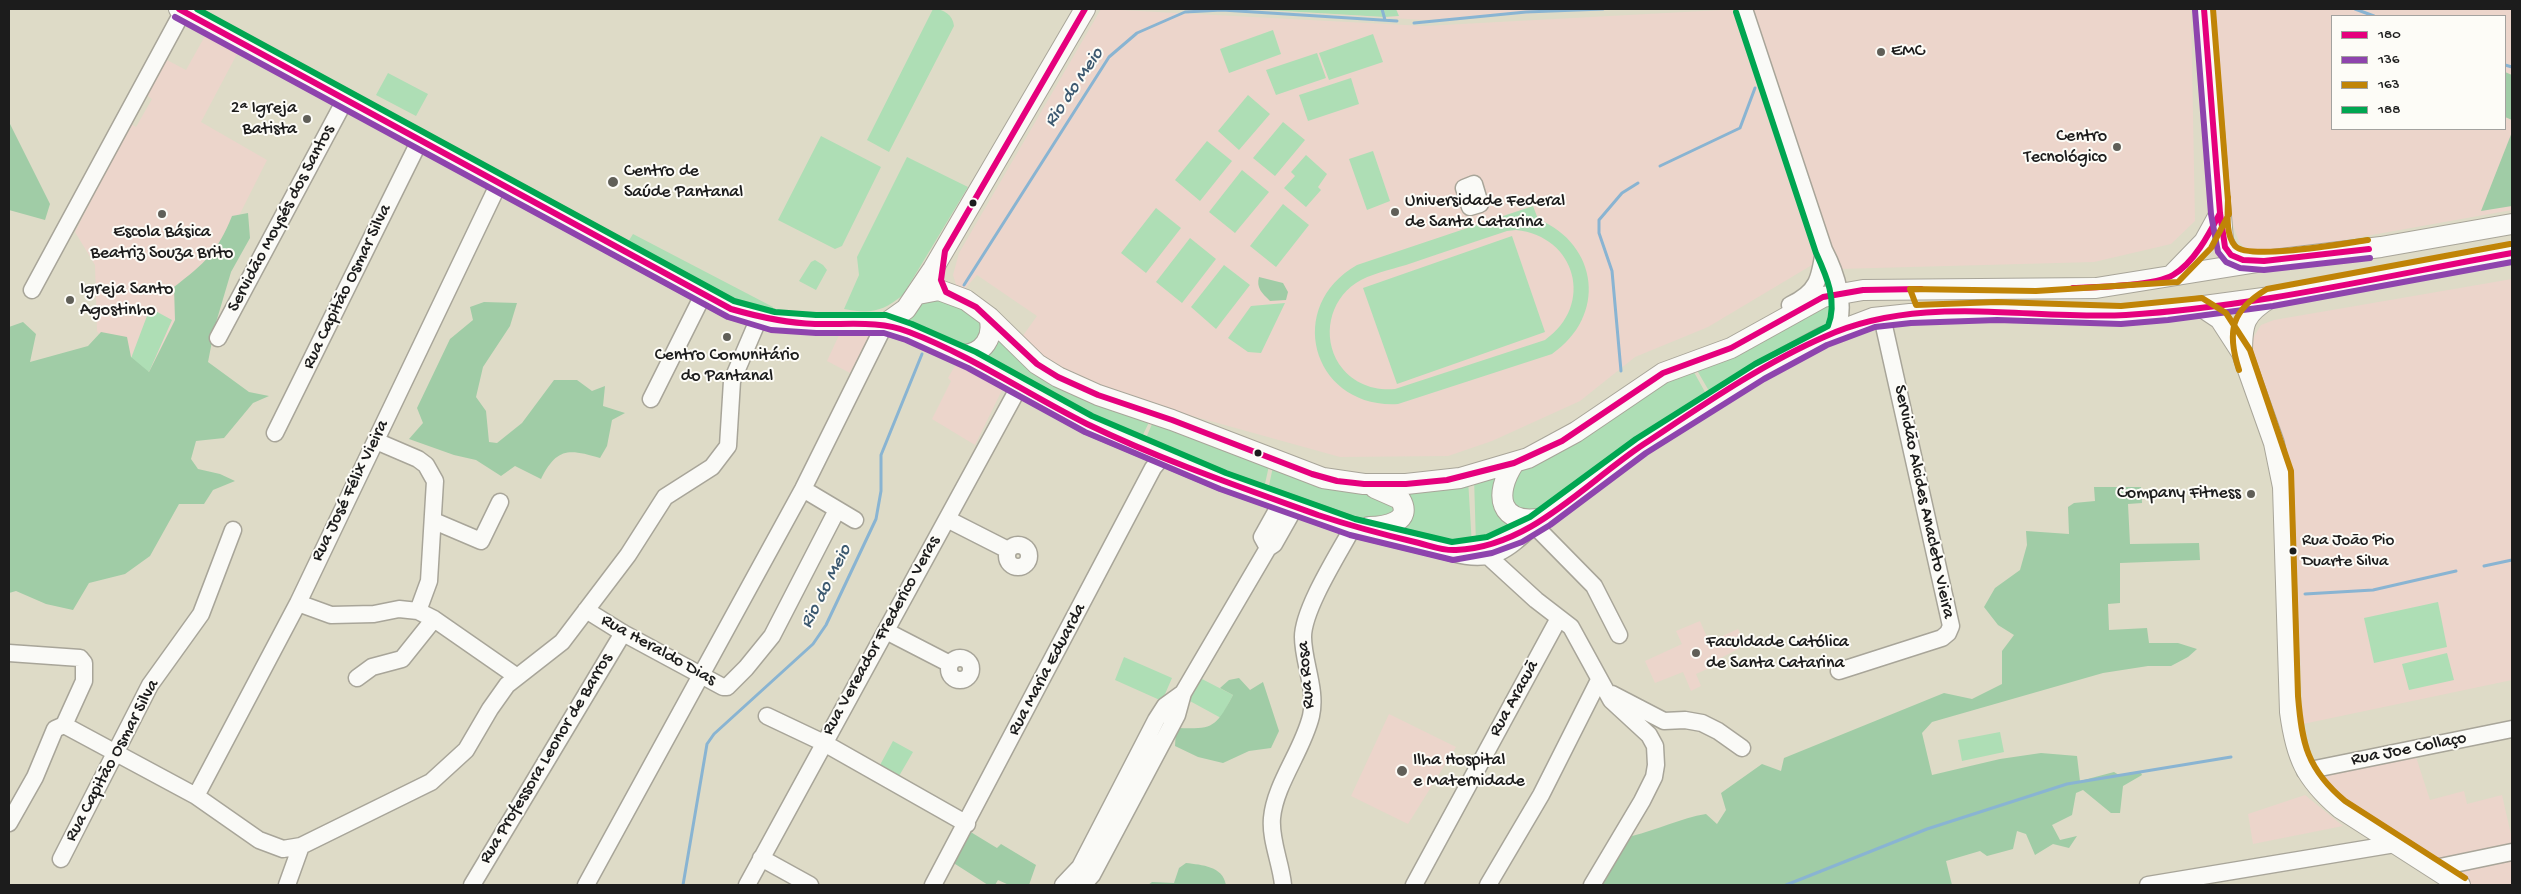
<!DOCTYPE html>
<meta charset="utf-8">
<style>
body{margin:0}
#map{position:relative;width:2521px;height:894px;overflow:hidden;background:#dedbc7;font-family:"Gochi Hand",sans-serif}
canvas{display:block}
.frame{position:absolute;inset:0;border:10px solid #1c1c1c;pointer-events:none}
.legend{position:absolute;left:2331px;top:15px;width:175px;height:115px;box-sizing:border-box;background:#fdfcf7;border:1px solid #a3a29f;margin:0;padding:6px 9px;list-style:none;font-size:15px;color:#1c1c1c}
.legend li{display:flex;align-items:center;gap:10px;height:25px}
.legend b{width:25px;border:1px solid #a3a29f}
</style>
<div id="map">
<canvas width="2521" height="894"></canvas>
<div class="frame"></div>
<ul class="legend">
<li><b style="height:6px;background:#e5007d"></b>180</li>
<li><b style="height:6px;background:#8e44ad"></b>136</li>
<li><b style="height:6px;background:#c08407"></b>163</li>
<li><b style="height:6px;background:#00a651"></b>188</li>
</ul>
</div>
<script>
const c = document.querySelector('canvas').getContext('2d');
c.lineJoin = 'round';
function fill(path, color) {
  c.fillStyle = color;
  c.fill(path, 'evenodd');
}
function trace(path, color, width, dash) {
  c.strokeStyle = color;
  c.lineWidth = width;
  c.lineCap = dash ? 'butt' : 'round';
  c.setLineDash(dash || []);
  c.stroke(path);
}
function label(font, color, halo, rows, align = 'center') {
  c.font = font + ' "Gochi Hand",sans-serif';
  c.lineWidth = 4;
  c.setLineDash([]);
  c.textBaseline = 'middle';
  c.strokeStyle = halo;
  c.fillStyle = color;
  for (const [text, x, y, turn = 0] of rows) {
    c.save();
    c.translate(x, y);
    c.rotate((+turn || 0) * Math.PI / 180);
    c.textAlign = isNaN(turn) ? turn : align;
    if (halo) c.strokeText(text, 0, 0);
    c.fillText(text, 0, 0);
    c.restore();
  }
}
fill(new Path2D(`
 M1101,9L1424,26L1740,9L1822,259L1708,327L1635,357L1580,401L1492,441L1448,456L1340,457L1113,394L1049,361L1022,337L1037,316L977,275L963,291L957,288L953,275L959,253Z
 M1251,9H1597L1424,20Z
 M1749,9H2191L2195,221L2171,244L2094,262L1838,269Z
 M2213,9H2512V210L2265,254L2247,250L2239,242L2233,224L2226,183ZM2332,16H2505V129H2332Z
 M205,36L237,54L201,122L267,160L154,385L125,368L97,331L95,265L75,232L129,123L136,127L152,99L146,95L165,59L186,70Z
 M2512,279V680L2303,724L2292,468L2252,354L2253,338L2261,325L2274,320Z
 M871,332L850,373L827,361L840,333Z
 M956,364L1003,388L975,445L932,419L951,381L948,378Z
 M1700,621L1709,642L1738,629L1746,645L1715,661L1716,665L1696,674L1701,686L1691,691L1683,672L1655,683L1645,661L1682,644L1676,631Z
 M1389,714L1456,747L1408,824L1351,796Z
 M2415,754L2430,800L2464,791L2467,804L2502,795L2512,839V885H2467L2373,822L2318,778Z
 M2305,795L2343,826L2253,844L2248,814Z`), '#ecd5cb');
fill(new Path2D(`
 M933,9C944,9 953,15 954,26L889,152L867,140Z
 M1251,9H1396L1399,16L1384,17Z
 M1273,30L1281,54L1229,73L1220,49Z
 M1373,34L1383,62L1329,80L1319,53Z
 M1317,53L1326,78L1276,95L1266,70Z
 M388,73L428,94L416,116L376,95Z
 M1351,78L1359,104L1308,121L1299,95Z
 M1248,95L1270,114L1239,150L1218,131Z
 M1283,122L1305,140L1275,176L1253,158Z
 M821,136L881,167L842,246L835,249L778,220Z
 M1207,141L1232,161L1200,201L1175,180Z
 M1373,151L1390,201L1367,210L1349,159Z
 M1306,155L1327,174L1318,187L1321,190L1306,207L1284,188L1295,176L1291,172Z
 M907,157L968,187L903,295C882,312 870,314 844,309L859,275L857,257Z
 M1242,170L1269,192L1235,233L1209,212Z
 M1283,204L1309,225L1276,267L1250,246Z
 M1533,206L1538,219C1599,245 1607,316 1552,354L1398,404C1313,409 1283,307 1357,265ZM1516,230C1576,236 1595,305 1545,340L1395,389C1373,391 1352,383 1339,364C1322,337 1329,301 1356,283C1370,274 1389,270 1406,265C1439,254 1473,242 1507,231Z
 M1156,208L1181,228L1146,273L1121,253Z
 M633,234L773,307V309L726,298L628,242Z
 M1512,236L1545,332L1397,384L1363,288Z
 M1190,238L1216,259L1182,303L1156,282Z
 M815,260L823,265L827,270L816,290L799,281L811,262Z
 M1224,265L1250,285L1216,329L1191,307Z
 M924,293L987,319L972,351L909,327L907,320Z
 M1838,299L1832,330L1713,398L1694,365Z
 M1285,303L1261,353L1248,352L1228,338L1251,306Z
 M150,308L172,320L149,372L130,361Z
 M994,326L1032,363L1152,416L1139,443L982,354Z
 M1690,365L1710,401L1542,515L1509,509L1516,469Z
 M1155,417L1270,461L1263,493L1143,445Z
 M1274,462L1366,490L1400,509L1377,524L1267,495Z
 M1508,468L1499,489L1531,524L1476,545L1474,477Z
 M1468,479L1472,546L1396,528L1399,494Z
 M2438,602L2447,647L2374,663L2364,618Z
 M2447,653L2454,680L2409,690L2402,664Z
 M1124,657L1172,678L1162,701L1115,680Z
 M1200,678L1233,695L1221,718L1188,700Z
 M2000,732L2004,752L1962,761L1958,740Z
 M893,741L913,752L899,776L880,765Z`), '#aedeb5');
fill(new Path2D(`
 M2505,72L2512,75V120L2505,117Z
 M9,122L50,204L45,220L9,210Z
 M2512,132V206L2481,211Z
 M248,213L250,238L231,272L215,326L208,362L249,392L269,396L253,403L224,438L196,441L191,459L198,469L220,474L235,481L213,490L204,504H179L150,556L125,574L89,583L73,610L46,604L16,591L9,593V327L23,322L36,334L30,362L88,346L101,332L127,337L131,357L149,372L175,320L174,287C205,263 217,253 232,216Z
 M1259,277L1283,283L1288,292L1286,300L1270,301C1262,293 1256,288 1259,277Z
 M484,302L517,303L510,326L483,367L476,397L486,411L489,442L497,443L522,423L554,380H577L592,391L605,386L603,406L625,413L612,420L607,446L600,458C569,449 557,447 541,479L515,466L501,476L476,460L454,455L409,439L423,423L417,408L450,339L473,320L470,307Z
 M2094,487H2141L2142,503L2128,504L2130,544L2199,543L2200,560L2120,563V603L2108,604L2109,630L2147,628L2149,643H2178L2197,649L2188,657L2171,666H2148L2103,673L1932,722L1922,733L1932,775L2000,759L2041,753L2077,756L2080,781L2114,772L2119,775L2140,771L2142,775L2123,786L2120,813H2111L2083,790L2076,793L2072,815L2052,825L2060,840L2077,836L2069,848L2053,844L2035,855L2026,834L2017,831L2013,849L1987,856L1980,851L1946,861L1952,885H1599L1632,836C1657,830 1681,818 1706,814L1717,824L1726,810L1721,793L1762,764L1781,771L1784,758L1944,693L1972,699L2002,684V651L2014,635L1998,625L1984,607L1995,588L2020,570L2027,545L2026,531L2069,534L2068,507L2074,503L2095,501Z
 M1239,678L1250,690L1263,682L1279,731L1271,748L1249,751L1223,763L1198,757L1175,746L1176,728C1213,729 1215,729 1233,695L1220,688L1229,680Z
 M969,831L997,848L1001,844L1036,865L1029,885H1009L998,880L995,885H988L952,862Z
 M1186,863C1202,865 1223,866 1226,885H1148L1152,882L1174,883L1179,868Z`), '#a0cca6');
trace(new Path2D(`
 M1382,9L1385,20
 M2355,9L2374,16
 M1414,23L1526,12L1603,9
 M2505,65L2512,67
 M1660,166L1740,128L1755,88
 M964,285L1109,57L1137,33L1185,12L1222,10L1397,21
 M1621,371L1612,271L1599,233V220L1622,193L1638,183
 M2484,566L2512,560
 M2305,594L2373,590L2456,571
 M683,885L707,744L714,734L813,644L826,625L876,519L881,491V455L922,354
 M1786,885L1927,829L2067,784L2231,757`), '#89b4d2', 3);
const minor = new Path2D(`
 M1744,9L1824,250C1836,273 1848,308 1835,332
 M1474,184L1480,204L1470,207L1464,188Z
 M32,290L183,11
 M1790,305C1818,292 1820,278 1824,250
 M218,338L345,100
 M651,399L703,295
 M275,433L420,140
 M376,441L418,459L426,465L435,481L429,581L418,611
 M803,489L855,520
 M947,519L1008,550
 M434,521L481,541L500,502
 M1007 556a11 11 0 1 1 22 0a11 11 0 1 1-22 0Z
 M1268,548L1262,537L1281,503
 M1453,553C1492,564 1506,551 1534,525L1594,586L1619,635
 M1489,557L1536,600L1571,627L1611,700L1649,735L1655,746L1656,765L1654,777L1642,801L1592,885
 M298,603L331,615L374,614L399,609L418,611L434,619L516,676
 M586,610L623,633L723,687H727L746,668L772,636L837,510
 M886,631L950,664
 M9,653L80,658L84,663V681L64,725
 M949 669a11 11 0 1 1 22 0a11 11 0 1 1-22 0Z
 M1839,671L1942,638L1948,633L1951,626L1882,317
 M357,678L372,667L402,659L434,619
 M1612,694L1664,721L1685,720L1702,723L1718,731L1742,748
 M767,716L824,743L967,824
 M64,725L196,796L259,840L283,849L301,846L431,782L466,750L490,709L507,685L562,642L628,555L665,497L712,467L728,446L732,381L759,318
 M2305,771L2512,729
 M196,796L298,603L499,183
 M9,823L35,777L55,729L64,725
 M761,858L810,885
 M61,859L150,685L201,614L233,530
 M2435,868L2512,852
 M287,885L301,846
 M472,885L623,633
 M586,885L803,489L885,324
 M747,885L1019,387
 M933,885L1153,468L1163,456
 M1063,885L1080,867L1156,720L1165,706L1183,693
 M1083,885L1092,875L1177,715L1183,693L1268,548L1274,544L1295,507
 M1283,885C1281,863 1270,840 1272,818C1275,784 1303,750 1311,716C1317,690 1303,662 1303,637C1303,609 1339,553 1353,527
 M1414,885L1559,618
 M1488,885L1541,795L1599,680
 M2148,885L2395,844`);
const major = new Path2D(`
 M179,9L731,309L773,321L816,324H885L909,332L972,360L1088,424L1223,481L1353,527L1452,551L1490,545L1518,534L1545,518L1641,446L1760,371L1823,337L1873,318L1910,314L1997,311L2121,315L2167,311L2271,297L2512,253
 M2204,9L2223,240C2228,255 2238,260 2254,261
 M2172,275L2204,242L2220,213
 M918,294L939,290L966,300L989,317L1037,364L1058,377L1098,395L1172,420L1323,478L1364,484H1406L1460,478L1528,458L1576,432L1663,373L1731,348L1823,297L1863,290L2096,288L2264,261L2381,247L2512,224
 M2202,307L2220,319L2242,353L2274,443L2283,487L2290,712C2296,757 2305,778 2340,808L2460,885
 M885,324L906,309L933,269L1085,9
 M2242,353C2242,323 2244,314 2270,298
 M963,355C983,354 995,337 989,317
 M1514,463C1493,495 1499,526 1543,518
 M1369,527C1385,527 1414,522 1400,499L1375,488`);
trace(minor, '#a8a599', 19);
trace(major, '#a8a599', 22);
trace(minor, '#fafaf7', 16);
trace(major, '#fafaf7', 20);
trace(new Path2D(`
 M179,9L731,309C759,317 785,323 815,324C847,325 879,320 909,332C972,356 1027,394 1087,424C1161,460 1240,487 1318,515C1351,526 1385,535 1419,543C1431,546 1444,551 1456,550C1531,547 1585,483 1644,444C1700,407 1762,364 1824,337C1921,293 2025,320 2126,315C2255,307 2385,276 2512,253
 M1085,9L945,251L941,280L946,292L976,307L1037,364L1058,377L1098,395L1172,420L1312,474L1337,481L1364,484H1406L1447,480L1514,463L1562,441L1663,373L1731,348L1823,297L1863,290L1921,289
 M2204,9L2220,213L2225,247L2231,255L2243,260L2264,261L2369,249
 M2073,288C2096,287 2154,286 2173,275C2194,263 2209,234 2220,213`), '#e5007d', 6);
trace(new Path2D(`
 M2195,10L2211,214L2218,252L2226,262L2240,268L2264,270L2370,258
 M175,17L728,317L771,330L816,333H884L906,340L968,368L1085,432L1220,489L1350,535L1453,560L1492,553L1522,542L1550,525L1646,453L1764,379L1827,345L1875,327L1911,323L1997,320L2121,324L2168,320L2273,306L2512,262`), '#8e44ad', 6);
trace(new Path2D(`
 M2213,9L2229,214L2211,248L2178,282L2036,291L1910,289L1916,305L1997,302L2121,306L2202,298L2226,313L2250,350L2291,471L2298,696C2302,744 2307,769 2345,801L2465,878
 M2228,197C2228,210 2225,235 2235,246C2249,261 2346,243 2368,240
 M2239,370C2226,330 2232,310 2267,289L2510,244`), '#c08407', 6);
trace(new Path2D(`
 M197,9L734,301L775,312L816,315H886L912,324L976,352L1092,416L1226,473L1355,519L1452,542L1487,537L1530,517L1636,439L1755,364L1828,326C1838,301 1826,275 1816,253L1736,12`), '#00a651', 6);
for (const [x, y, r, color] of [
 [1881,52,5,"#605f58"],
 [307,119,5,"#605f58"],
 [2117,147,5,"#605f58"],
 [613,182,6,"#605f58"],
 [973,203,4.5,"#1c1c1c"],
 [1395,212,5,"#605f58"],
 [162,214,5,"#605f58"],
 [70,300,5,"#605f58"],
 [727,337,5,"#605f58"],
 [1258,453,4.5,"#1c1c1c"],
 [2251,494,5,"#605f58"],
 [2293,551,4.5,"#1c1c1c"],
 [1696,653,5,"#605f58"],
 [1402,771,6,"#605f58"]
]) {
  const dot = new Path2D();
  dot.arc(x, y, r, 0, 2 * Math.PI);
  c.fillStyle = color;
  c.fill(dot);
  trace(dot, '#fdfcf7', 2);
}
label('17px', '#1c1c1c', '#fdfcf7', [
 ["Rua João Pio",2302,541],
 ["Duarte Silva",2302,562]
], 'left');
label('18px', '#1c1c1c', '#fdfcf7', [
 ["EMC",1891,52],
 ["2ª Igreja",297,109,"right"],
 ["Batista",297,130,"right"],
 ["Centro",2107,137,"right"],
 ["Tecnológico",2107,158,"right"],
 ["Centro de",624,172],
 ["Saúde Pantanal",624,193],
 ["Universidade Federal",1405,202],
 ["de Santa Catarina",1405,223],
 ["Escola Básica",162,233,"center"],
 ["Beatriz Souza Brito",162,254,"center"],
 ["Igreja Santo",80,290],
 ["Agostinho",80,311],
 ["Centro Comunitário",727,356,"center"],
 ["do Pantanal",727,377,"center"],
 ["Company Fitness",2241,494,"right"],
 ["Faculdade Católica",1706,643],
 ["de Santa Catarina",1706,664],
 ["Ilha Hospital",1413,761],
 ["e Maternidade",1413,782]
], 'left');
label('18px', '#1c1c1c', '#fdfcf7', [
 ["Servidão Moysés dos Santos",282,219,-62],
 ["Rua Capitão Osmar Silva",348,287,-64],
 ["Rua José Félix Vieira",351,491,-64],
 ["Servidão Alcides Anacleto Vieira",1923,502,78],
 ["Rua Vereador Frederico Veras",882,636,-61],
 ["Rua Heraldo Dias",658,651,29],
 ["Rua Maria Eduarda",1048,670,-62],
 ["Rua Rosa",1307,675,-95],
 ["Rua Aracuã",1515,699,-61],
 ["Rua Joe Collaço",2409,750,-11],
 ["Rua Professora Leonor de Barros",547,759,-59],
 ["Rua Capitão Osmar Silva",113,761,-62]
]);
label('italic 19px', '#3c5970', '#fdfcf7', [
 ["Rio do Meio",1075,88,-56],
 ["Rio do Meio",827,587,-63]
]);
</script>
